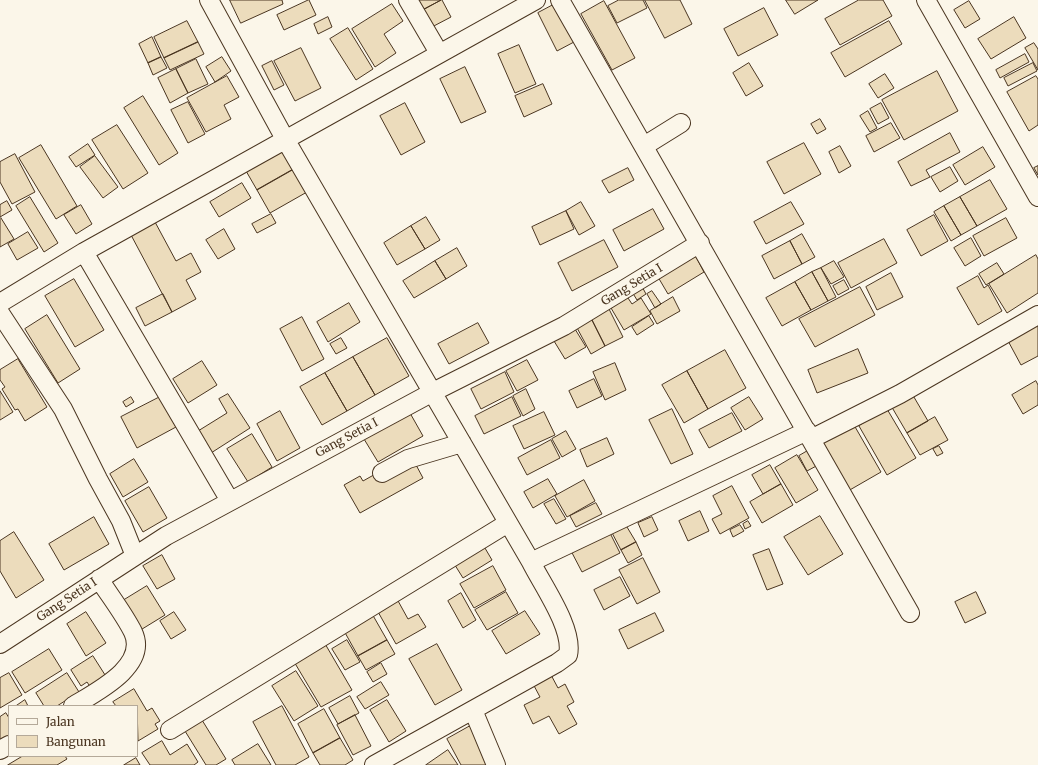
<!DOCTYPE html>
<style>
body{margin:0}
#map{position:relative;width:1038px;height:765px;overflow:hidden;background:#fbf6e9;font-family:Merriweather,serif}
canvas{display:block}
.legend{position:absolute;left:8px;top:705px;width:130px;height:52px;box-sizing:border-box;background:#fbf6e9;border:1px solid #b4a999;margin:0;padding:5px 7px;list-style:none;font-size:12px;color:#4a3520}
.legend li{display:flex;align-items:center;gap:8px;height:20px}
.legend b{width:20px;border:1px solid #b4a999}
</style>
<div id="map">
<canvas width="1038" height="765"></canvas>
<ul class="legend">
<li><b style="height:5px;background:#fbf6e9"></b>Jalan</li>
<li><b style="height:11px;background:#ecdcbc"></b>Bangunan</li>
</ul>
</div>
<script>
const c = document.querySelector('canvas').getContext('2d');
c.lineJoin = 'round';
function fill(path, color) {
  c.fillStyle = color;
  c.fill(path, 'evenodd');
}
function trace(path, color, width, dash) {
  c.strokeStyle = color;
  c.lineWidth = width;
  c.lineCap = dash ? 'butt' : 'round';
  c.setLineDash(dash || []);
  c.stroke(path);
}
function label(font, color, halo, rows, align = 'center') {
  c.font = font + ' Merriweather,serif';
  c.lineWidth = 3;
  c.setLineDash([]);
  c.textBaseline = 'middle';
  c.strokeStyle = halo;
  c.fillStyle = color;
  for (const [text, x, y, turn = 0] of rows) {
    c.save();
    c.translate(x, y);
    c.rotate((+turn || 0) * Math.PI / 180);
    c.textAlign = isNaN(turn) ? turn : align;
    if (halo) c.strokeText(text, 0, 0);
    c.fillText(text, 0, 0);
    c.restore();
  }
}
const building = new Path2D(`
 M230,0H282L283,4L241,23Z
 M309,0L316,15L284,30L277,15Z
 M415,0H441L421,11Z
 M442,0L451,17L430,28L421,11Z
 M619,0H643L647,8L617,23L608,6Z
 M645,0H680L692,24L665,38Z
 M786,0H818L795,14Z
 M859,0H883L892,16L840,45L825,19Z
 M604,1L635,58L612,70L581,14Z
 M969,1L980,19L965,28L954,10Z
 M392,4L403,21L384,34L396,53L375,67L352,29Z
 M555,4L574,42L557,51L538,13Z
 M764,8L778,35L738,56L724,29Z
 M328,17L332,27L318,34L314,24Z
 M1014,17L1026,38L991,59L978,39Z
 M187,21L198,42L164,58L154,37Z
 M889,21L902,44L845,77L831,53Z
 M348,28L373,69L356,80L330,39Z
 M152,37L161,57L148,63L139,44Z
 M198,42L204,54L170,70L164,58Z
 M1034,43L1038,49V70L1025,48Z
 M519,45L536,84L515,93L498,54Z
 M301,48L321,88L295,101L274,61Z
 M1025,54L1029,62L1000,78L996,70Z
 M161,57L167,68L153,75L148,63Z
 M222,57L231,71L215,82L206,67Z
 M196,59L208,84L188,93L176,69Z
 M272,61L284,85L274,90L262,66Z
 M749,63L763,86L746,96L733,73Z
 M1033,63L1037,71L1008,86L1004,78Z
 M465,67L486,112L461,123L440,79Z
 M176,69L188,93L170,103L158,78Z
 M937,71L958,111L904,140L882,100Z
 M885,74L894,88L878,98L869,84Z
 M227,76L239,97L224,105L231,119L206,132L187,98Z
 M1036,76L1038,79V125L1029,131L1007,92Z
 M543,84L552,104L524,117L515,96Z
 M143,96L178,153L159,165L124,108Z
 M188,102L205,134L188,143L171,110Z
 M405,103L425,142L401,155L380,116Z
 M881,103L889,118L878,124L870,109Z
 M868,111L877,128L870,132L860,116Z
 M820,119L826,129L817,134L811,124Z
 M891,123L900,138L874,152L866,136Z
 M117,125L148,173L123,189L92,140Z
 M950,133L960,152L926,170L930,177L911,186L898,162Z
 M279,143L294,169L257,190L242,164Z
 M804,143L821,174L784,194L767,162Z
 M88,144L95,155L76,167L69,157Z
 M41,145L77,206L56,219L19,158Z
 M840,146L851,166L839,173L829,152Z
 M983,147L995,167L965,185L953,165Z
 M15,154L35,192L12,204L0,182V162Z
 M95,156L118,187L103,198L80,167Z
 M1038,166V175L1034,168Z
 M950,167L958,181L940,192L931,177Z
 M628,168L634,180L609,193L602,181Z
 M294,169L307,192L270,213L257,190Z
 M990,180L1007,209L977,226L960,197Z
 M242,183L251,198L219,217L210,202Z
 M30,197L58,243L44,252L16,206Z
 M960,197L977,226L961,235L944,206Z
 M7,201L12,210L0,217V205Z
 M581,202L595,226L579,235L566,211Z
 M791,202L804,224L766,244L754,222Z
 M81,205L92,224L76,234L64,215Z
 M944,206L961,235L951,241L934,212Z
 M653,209L664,229L624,251L613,230Z
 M566,211L574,229L540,245L532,227Z
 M271,214L276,223L257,233L252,224Z
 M934,215L948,241L921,256L907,230Z
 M426,217L440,240L425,249L411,226Z
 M1,218L14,239L0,247V219Z
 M1006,218L1017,238L984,256L973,236Z
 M155,222L176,261L191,253L201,272L186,280L196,299L172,312L131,235Z
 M411,226L425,249L397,265L384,243Z
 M224,229L235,249L218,259L206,240Z
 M28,232L38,248L17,260L8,244Z
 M802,234L815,257L802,264L790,241Z
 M971,238L981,256L965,266L954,248Z
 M884,239L897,263L851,288L838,263Z
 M604,240L618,267L572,291L558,263Z
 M790,241L802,264L774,279L762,256Z
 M457,248L467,266L446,279L435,261Z
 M695,255L704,272L668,294L658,277Z
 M1036,255L1038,259V293L1007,313L989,284Z
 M435,261L446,279L414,298L403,281Z
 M834,261L844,277L831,284L821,268Z
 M997,263L1004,274L986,285L979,274Z
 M821,268L836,297L828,301L812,272Z
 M812,272L828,301L811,310L795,282Z
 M891,273L903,297L877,310L866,287Z
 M978,276L984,288L988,285L1002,311L978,325L957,288Z
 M74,279L104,330L75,347L45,296Z
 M844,280L849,289L838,295L833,286Z
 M639,281L646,294L637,300L629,287Z
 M795,282L811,310L782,326L766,298Z
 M860,287L875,315L815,347L799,319Z
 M652,291L661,304L655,308L647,294Z
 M163,294L172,312L145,326L136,308Z
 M673,297L680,311L657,324L650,311Z
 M628,298L632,304L641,298L651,314L624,330L611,308Z
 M349,303L360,322L328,342L317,322Z
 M609,309L623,337L605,346L591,318Z
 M47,315L80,369L58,383L25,329Z
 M649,316L654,324L637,335L632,327Z
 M302,317L324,359L302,371L280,329Z
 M591,318L605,346L591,354L576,326Z
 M1038,322V356L1021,365L1007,339Z
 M478,323L489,343L449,364L438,344Z
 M575,329L586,347L565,359L554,341Z
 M341,338L347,348L336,354L330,344Z
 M387,338L409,376L375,395L353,357Z
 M858,349L868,373L817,393L808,370Z
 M725,350L746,388L708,409L687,371Z
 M353,357L375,395L347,411L325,373Z
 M18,359L47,407L25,421L18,409L15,410L2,389L5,387L0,380V370Z
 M527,360L538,380L517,391L506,371Z
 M202,361L217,385L188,403L173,379Z
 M615,363L626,390L605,400L593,372Z
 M687,371L708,409L684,423L662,385Z
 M505,372L514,392L481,409L471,389Z
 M325,373L347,411L322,425L300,387Z
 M594,379L602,396L577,408L569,391Z
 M1036,381L1038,385V405L1023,414L1012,395Z
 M526,389L535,409L523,416L513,396Z
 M0,391L13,412L0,420Z
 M911,392L928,421L907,433L890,404Z
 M228,394L250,428L211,453L198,431L227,413L219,399Z
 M131,397L134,402L126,407L123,402Z
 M160,397L176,427L137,448L121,417Z
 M512,397L521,416L484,434L475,416Z
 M749,397L763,419L745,430L731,408Z
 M672,409L693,454L671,464L649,420Z
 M887,409L916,458L887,475L859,426Z
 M280,411L300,448L277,461L257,424Z
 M544,412L555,435L524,449L513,426Z
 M410,413L423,436L378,462L364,439Z
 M732,413L742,431L709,448L699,430Z
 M935,417L948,440L920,455L907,433Z
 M854,425L881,472L848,491L821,444Z
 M566,431L576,449L562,457L552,439Z
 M252,434L272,467L248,482L227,449Z
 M607,438L614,454L587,467L580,450Z
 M551,440L560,458L527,475L518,458Z
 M939,446L943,453L937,456L933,449Z
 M811,449L820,464L807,471L799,456Z
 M797,455L818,490L796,503L775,468Z
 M134,459L148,482L123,497L110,474Z
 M415,463L423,478L360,513L344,485L360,476L363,481L379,472Z
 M770,465L781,484L763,494L752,475Z
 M548,479L557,494L533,508L524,492Z
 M584,480L595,501L567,517L555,496Z
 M781,484L793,505L762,523L750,502Z
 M732,486L749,518L720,534L712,519L722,514L713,496Z
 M149,487L167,518L143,532L125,501Z
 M554,499L566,519L556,524L544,504Z
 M596,503L602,514L576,527L570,516Z
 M700,511L709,531L688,541L679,521Z
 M820,516L843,554L808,575L784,537Z
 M94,517L109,544L64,570L49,544Z
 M652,517L658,530L644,537L638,523Z
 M748,521L751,526L745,529L743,524Z
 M624,522L636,542L621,550L610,529Z
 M740,525L744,531L733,537L730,530Z
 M608,529L620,553L582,572L570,549Z
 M14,532L44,580L16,598L0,571V541Z
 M636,542L642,555L628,563L621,550Z
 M482,543L492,560L463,578L453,562Z
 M769,549L783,584L767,590L753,555Z
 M162,555L175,579L157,589L143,566Z
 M643,558L660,592L637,604L619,570Z
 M493,566L506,590L474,608L460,584Z
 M620,577L630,596L604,610L594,590Z
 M147,586L165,615L134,634L116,605Z
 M506,592L518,613L487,630L475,610Z
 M976,592L986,613L965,623L955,602Z
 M461,593L476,620L463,628L448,601Z
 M397,599L408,619L418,614L426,627L396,644L377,610Z
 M525,611L540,634L506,654L492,631Z
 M86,612L106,643L86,656L67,624Z
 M174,612L186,630L171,639L160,621Z
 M371,612L387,640L358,656L343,629Z
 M655,613L664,631L628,649L619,630Z
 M347,640L360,662L345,670L332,649Z
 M387,640L395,654L366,670L358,656Z
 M324,642L352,690L321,707L293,660Z
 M437,644L462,690L435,705L409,659Z
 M49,649L62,670L25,693L12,672Z
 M93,656L107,678L91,688L87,682L81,686L71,670Z
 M381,663L387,674L373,682L367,672Z
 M296,671L318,706L294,721L272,686Z
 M9,673L22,695L0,708V678Z
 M67,673L79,692L57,706H44L36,693Z
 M550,673L558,688L565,684L574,702L567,706L577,724L559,734L549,716L533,724L524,705L540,697L532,682Z
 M381,682L389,695L365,709L357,697Z
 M134,689L147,711L152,708L160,721L155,724L158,729L138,741L137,706H116L113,702Z
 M350,696L359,713L338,724L329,708Z
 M25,700L28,706H16Z
 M387,700L406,731L389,742L370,710Z
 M282,706L309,757L295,765H276L253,722Z
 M324,709L340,738L313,753L298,724Z
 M6,713L9,718V738L0,743V717Z
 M355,715L371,746L353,755L337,725Z
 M202,720L226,759L216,765H206L185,731Z
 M472,725L494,765H461L447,739Z
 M340,738L353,760L345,765H320L313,753Z
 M162,741L170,755L187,744L198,762L194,765H150L142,753Z
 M258,744L271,765H235L232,760Z
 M448,750L458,765H426Z
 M23,756H65L67,759L57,765H8Z
 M136,758L140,765H124Z`);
fill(building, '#ecdcbc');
trace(building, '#4a3520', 1);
const minor = new Path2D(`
 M209,0L285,139L531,562C543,586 574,629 568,655L557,663L374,765
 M408,0L439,53
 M560,0L910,613
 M926,0L1038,197
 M644,146L681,123
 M84,252L230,501
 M0,303L84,252L536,0
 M0,313L63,409L98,479L121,521L135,556
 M811,439L900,394L1038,315
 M382,473L408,459L462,443
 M531,562L807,431
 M0,644L166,536L433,392L564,326L700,243
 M73,706C96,692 149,666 133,632C124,614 110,596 99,579
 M473,710L496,765
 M170,730L508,523
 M0,750L9,745`);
trace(minor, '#4a3520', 20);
trace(minor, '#fbf6e9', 18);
label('12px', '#4a3520', '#fbf6e9', [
 ["Gang Setia I",632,285,-31],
 ["Gang Setia I",347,438,-28],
 ["Gang Setia I",67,600,-33]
]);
</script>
